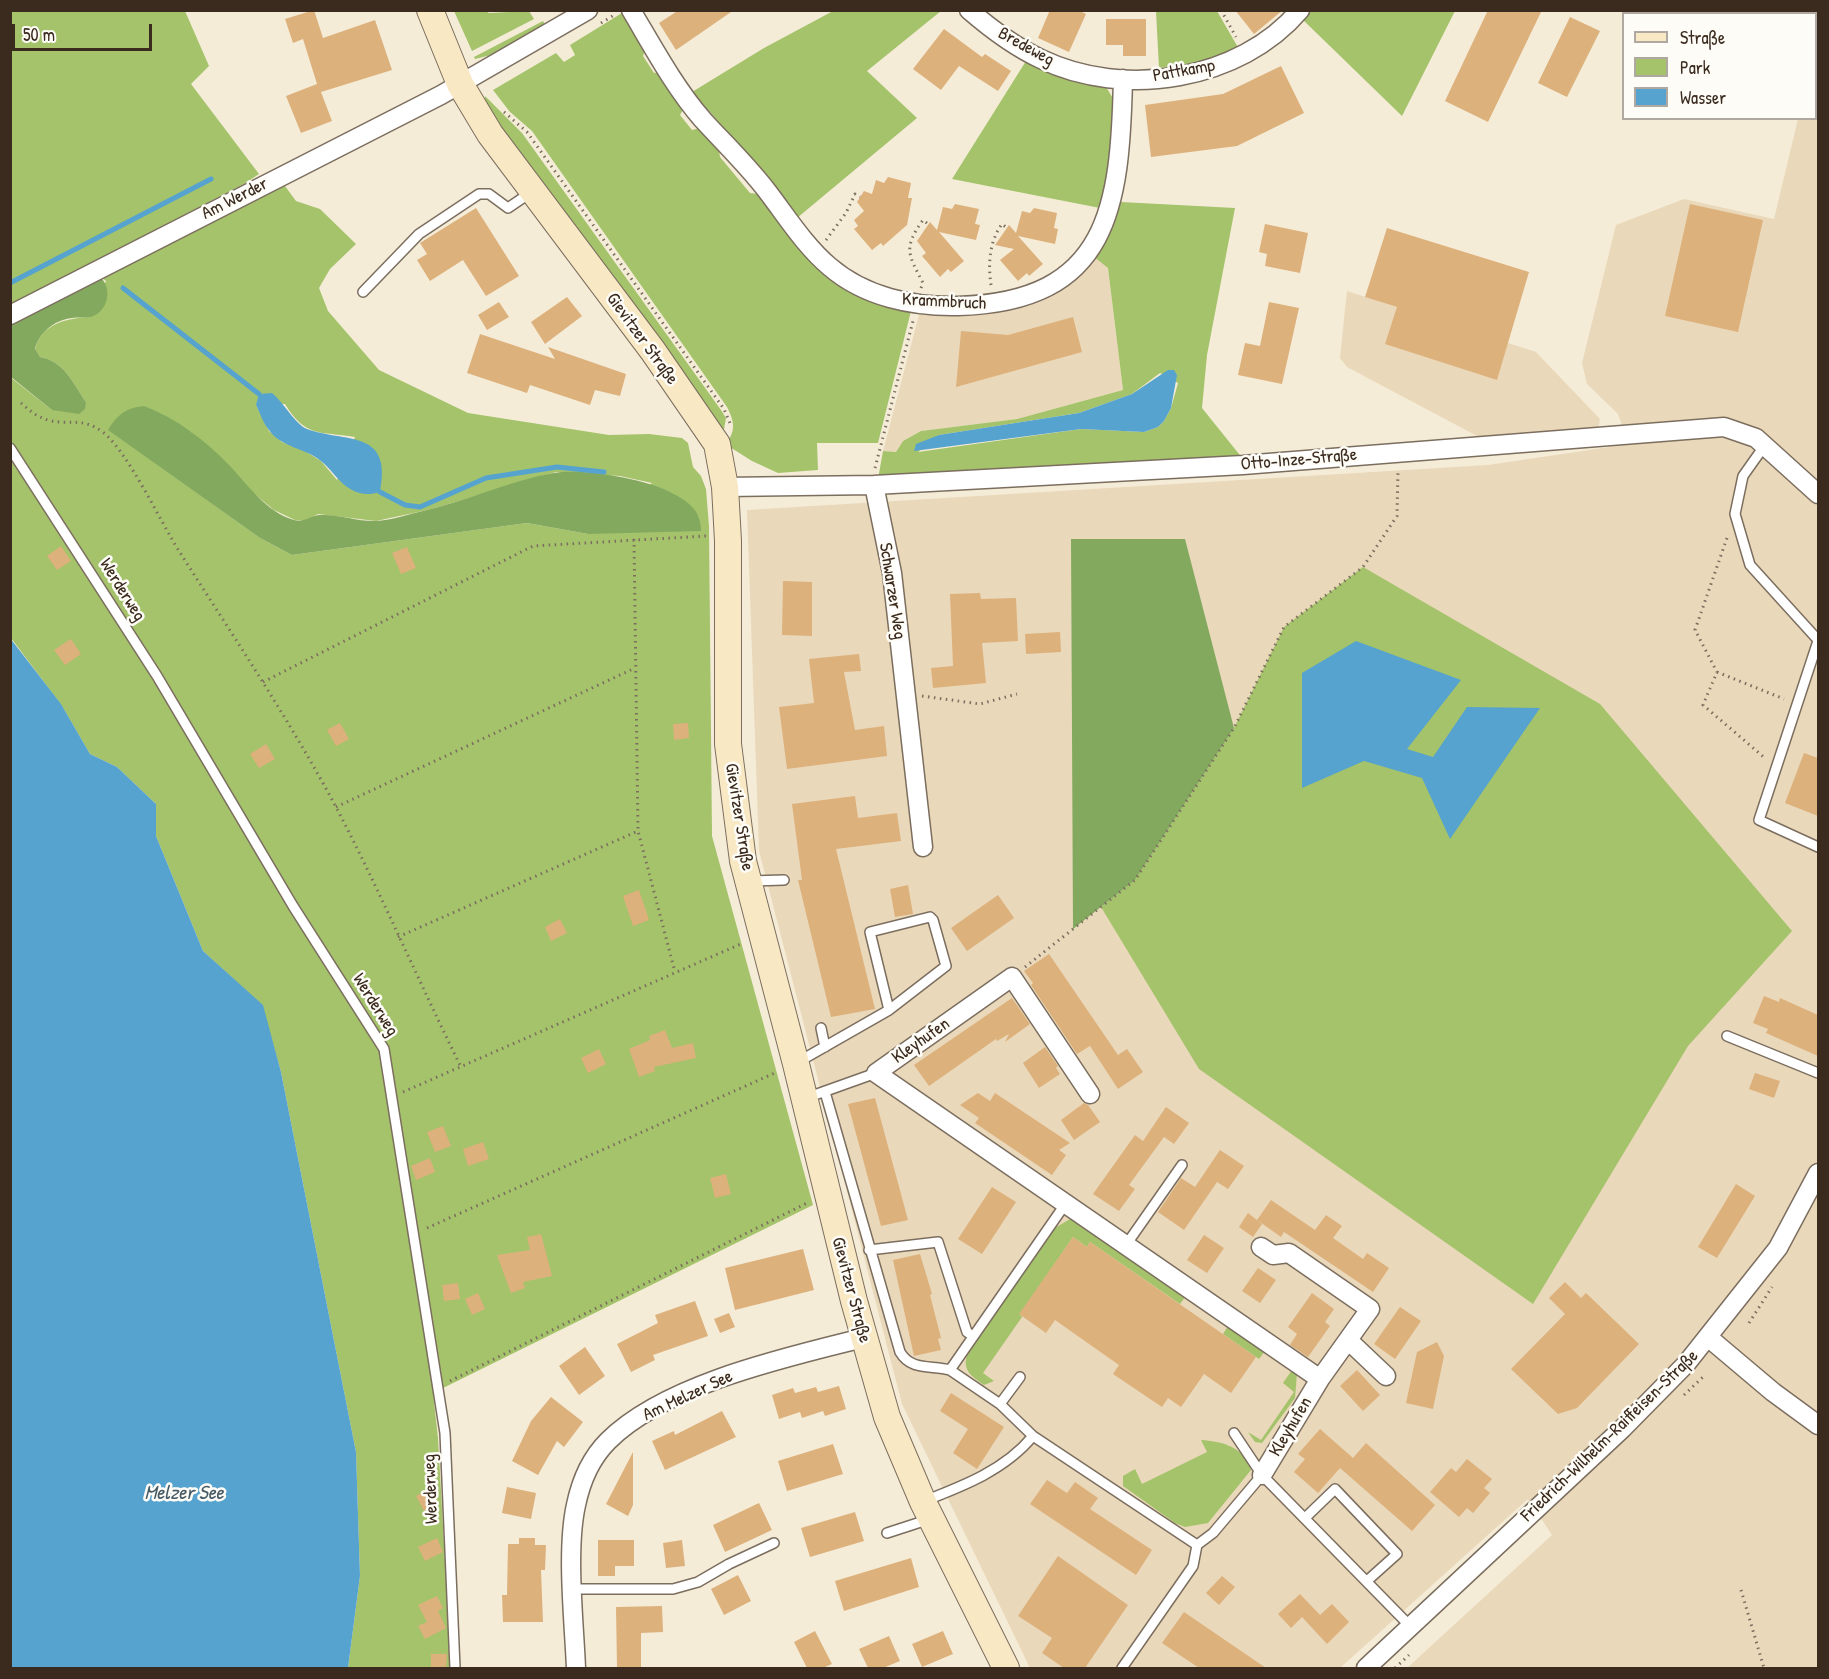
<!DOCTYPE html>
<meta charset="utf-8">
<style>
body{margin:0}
#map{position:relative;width:1829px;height:1679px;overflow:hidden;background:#f5ecd8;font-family:"Patrick Hand",sans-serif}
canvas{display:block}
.frame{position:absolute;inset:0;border:12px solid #3b2a1e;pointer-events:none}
.legend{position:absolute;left:1622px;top:12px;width:195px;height:108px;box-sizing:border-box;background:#fdfcf7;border:2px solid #afa8a0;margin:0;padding:8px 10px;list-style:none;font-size:18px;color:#3b2a1e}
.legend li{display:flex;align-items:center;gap:12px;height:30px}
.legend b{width:30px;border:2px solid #afa8a0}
.scale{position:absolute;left:12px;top:24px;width:140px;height:27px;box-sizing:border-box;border:3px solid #3b2a1e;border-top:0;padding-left:8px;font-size:18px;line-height:21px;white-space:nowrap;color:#3b2a1e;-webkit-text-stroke:4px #fdfcf7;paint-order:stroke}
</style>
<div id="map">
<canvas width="1829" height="1679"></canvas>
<div class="frame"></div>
<ul class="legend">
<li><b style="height:8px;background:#f8e8c3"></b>Straße</li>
<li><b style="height:16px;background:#a4c36b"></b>Park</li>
<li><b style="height:16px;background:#56a3cf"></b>Wasser</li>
</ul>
<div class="scale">50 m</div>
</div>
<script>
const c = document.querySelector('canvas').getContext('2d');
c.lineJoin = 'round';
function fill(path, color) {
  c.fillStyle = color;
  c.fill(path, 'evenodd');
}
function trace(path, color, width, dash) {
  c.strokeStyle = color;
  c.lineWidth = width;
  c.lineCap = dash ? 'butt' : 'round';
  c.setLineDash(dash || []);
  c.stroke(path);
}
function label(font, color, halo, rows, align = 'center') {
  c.font = font + ' "Patrick Hand",sans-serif';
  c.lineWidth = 5;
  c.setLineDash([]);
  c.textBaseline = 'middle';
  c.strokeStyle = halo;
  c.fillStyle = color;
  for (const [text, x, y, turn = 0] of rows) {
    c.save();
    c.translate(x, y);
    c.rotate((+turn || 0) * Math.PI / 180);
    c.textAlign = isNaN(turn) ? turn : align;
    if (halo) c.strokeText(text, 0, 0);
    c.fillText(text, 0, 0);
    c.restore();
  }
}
fill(new Path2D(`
 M1818,33V1668H1407L1552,1535L1528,1499L1340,1668H1030L902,1404L759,851L747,510L1488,465L1623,445V428L1618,414L1587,384L1582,363L1616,225L1684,199L1774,219L1798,119L1816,118V46Z
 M1094,257L1108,268L1123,390L1017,419L921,431L903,441L896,452L883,451L920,311L948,313L1015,308L1048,297L1071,282Z
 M1347,291L1536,352L1600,419L1598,430L1479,437L1347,367L1340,358Z`), '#ead8ba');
fill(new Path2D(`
 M11,10L185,11L209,66L191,84L259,174L244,184L11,304Z
 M1306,10L1455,11L1402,116L1301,18Z
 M454,11H486L489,13L529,11L534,19L472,51Z
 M833,11H941L867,71L917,118L797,218L775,185L692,92L764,48Z
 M1156,11H1217L1239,49L1206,62L1159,68Z
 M622,13L646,48L643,56L654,73L661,72L684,108L680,115L692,130L700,128L719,150L720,157L750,193L759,194L848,290L870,301L911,311L878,443H817L818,470L778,473L752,461L725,444C737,431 734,421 727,407L532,131L510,112L493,90L556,53L564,62L575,55L570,45Z
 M543,21L546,27L495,54L475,59L474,57Z
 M1026,61L1060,75L1106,87L1114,100L1109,168L1100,208L952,179Z
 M485,96L522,133L721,410L726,418L723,435L498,128L485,101Z
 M282,182L296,201L320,209L356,244L330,269L319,288L328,311L379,370L468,413L609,435L649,434L682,438L688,443L693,467L701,476L706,489L709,526L712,836L813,1205L433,1393L438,1438L451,1668H348L360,1576L356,1452L281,1072L262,1005L203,951L156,836V804L117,767L90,754L62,706L11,638L10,377L52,410L86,402C73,383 64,361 40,357L35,350C41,323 68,318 91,317L106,281L99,276ZM285,404C306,438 319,431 355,437L337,480L321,461L305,451L282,442L269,431L256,405ZM109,430L191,432L227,464L252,492L274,510L295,520L305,521L318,514L376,521L432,509L556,472L620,476L652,483L588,534L527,523L292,555L260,538Z
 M1121,202L1235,208L1207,355L1202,408L1243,459L878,479L883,451L896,452L903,441L921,431L1017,419L1123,390L1108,268L1094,257L1113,226ZM1160,373L1178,383L1171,408L1164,421L1158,427L1144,432L1081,429L918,452L939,435L1079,413L1132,394Z
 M1363,567L1600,704L1792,931L1688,1046L1533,1304L1199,1069L1101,907L1135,880L1234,728L1284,627Z
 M1070,1219L1075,1220L1138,1265L1188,1293L1180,1304L1090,1242L1087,1247L1073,1237L1020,1314L1022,1317L983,1373L994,1381L984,1385C971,1376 961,1369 968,1353L1055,1228Z
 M1230,1323L1297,1373L1295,1398L1262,1443L1255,1442L1248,1432L1261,1440L1294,1392L1283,1383L1292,1370L1265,1351L1259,1359L1223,1334Z
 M1201,1440C1221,1441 1245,1447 1251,1470L1208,1523L1185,1527L1175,1523L1123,1486V1476L1135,1469L1142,1484L1207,1452Z`), '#a4c36b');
fill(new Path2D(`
 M99,276C113,287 109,311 91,317C85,318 78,317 72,318C54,320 39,333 35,349L40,357C64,361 73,383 86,402L85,409L79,414L52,410L11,377V321Z
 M144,406C176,418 205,440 229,465C248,485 266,512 294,520C305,523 311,515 320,515C338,514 356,521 374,521C389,521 405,515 419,512C465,502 508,481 554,473C582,468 645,479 670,492C687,501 701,509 701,531L588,534L527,523L292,555L260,538L108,430C118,414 126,408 144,406Z
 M1071,539H1185L1234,728L1135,880L1073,929Z`), '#83a95f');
fill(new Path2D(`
 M1168,370H1174L1177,375L1171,408L1164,421L1158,427L1144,432L1081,429L914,451L916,444L939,435L1079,413L1132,394Z
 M272,393C284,403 296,425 307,429C344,443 393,428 380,492C370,495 361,495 352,490C337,482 331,467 317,458C302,448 280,446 269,430C263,423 260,413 256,405L259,394Z
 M10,638L61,704L90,754L117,767L156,804V836L203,951L263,1005L281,1072L356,1452L360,1576L348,1668H11Z
 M1356,641L1461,680L1407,749L1433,757L1467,707L1540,708L1450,839L1422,778L1364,761L1302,788V673Z`), '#56a3cf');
trace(new Path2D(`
 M10,283L211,179
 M123,288L259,394
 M380,492L405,505L420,507L486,478L557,467L604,472`), '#56a3cf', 5);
fill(new Path2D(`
 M314,10L323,38L375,20L392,70L321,92L332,121L301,133L286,96L317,84L303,39L293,43L285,19Z
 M679,10H734L676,50L659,23Z
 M1050,10H1078L1086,14L1069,52L1038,38Z
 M1235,10H1283L1254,34Z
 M1488,10H1542L1488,122L1445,101Z
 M1570,17L1600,31L1567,97L1538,83Z
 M1106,19H1146V56H1123V45H1106Z
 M944,29L982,57L985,54L1011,71L998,91L959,66L941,90L913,69Z
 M1281,66L1304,113L1237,146L1151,157L1145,105L1223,94Z
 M888,177L911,183L908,198H912L907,225L883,246L881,243L872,250L854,229L858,226L854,220L864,211L857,202L864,191L872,194L876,180L884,183Z
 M955,204L979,209L975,224L980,225L976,240L939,232L964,261L951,272L948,269L940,277L922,256L926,253L917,241L930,222L937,230L943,207L952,209Z
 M1690,204L1763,220L1738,332L1665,316Z
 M476,208L519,276L486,296L463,260L430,281L417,260L427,254L420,243Z
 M1034,208L1057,213L1054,228L1058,229L1055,244L1018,236L1043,264L1029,276L1027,273L1018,281L1000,260L1014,249L995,245L1009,225L1016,233L1022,211L1030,213Z
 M1265,224L1308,233L1300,273L1265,266L1267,254L1259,252Z
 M1387,228L1529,272L1497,380L1385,344L1397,307L1365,297Z
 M567,297L582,316L545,344L531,322Z
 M499,302L509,317L487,330L478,315Z
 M1269,302L1299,308L1282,384L1238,375L1245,343L1260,346Z
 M1073,317L1082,352L956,387L961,331L1008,335Z
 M480,334L555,359L548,347L626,374L620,396L595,390L590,405L530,385L527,393L467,373Z
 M61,546L71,561L57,570L47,556Z
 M407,547L416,568L401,574L392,553Z
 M783,581L812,582V636L782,635Z
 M980,593L981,599L1016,598L1018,641L982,643L986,683L933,688L931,668L953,666L950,594Z
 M1060,632L1061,652L1026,654L1025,634Z
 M71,639L81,654L65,665L54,650Z
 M859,654L861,671L844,672L855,730L884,726L887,756L787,769L779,707L814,703L809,659Z
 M340,723L349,739L336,746L327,730Z
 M688,723L689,738L674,740L673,724Z
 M266,744L275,759L259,768L250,754Z
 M1804,753L1818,758V816L1785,803Z
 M855,796L858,818L897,813L901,841L836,849L875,1009L831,1017L798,880H802L792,804Z
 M908,885L913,914L895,917L890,889Z
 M639,890L649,920L633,926L623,896Z
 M998,895L1014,918L967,951L951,928Z
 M560,919L567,933L551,941L545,927Z
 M1049,954L1118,1055L1127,1049L1143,1072L1118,1089L1090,1046L1077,1054L1031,985L1033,983L1024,971Z
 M1764,996L1779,1002L1780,998L1818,1015V1056L1766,1033L1768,1029L1753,1023Z
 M1012,998L1030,1024L1005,1042L1009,1034L997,1041L996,1039L929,1086L914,1065Z
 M665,1030L672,1048L693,1043L696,1058L654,1067L655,1071L639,1077L629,1049L650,1040L649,1036Z
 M1045,1047L1058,1066L1056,1068L1060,1074L1039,1088L1023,1063Z
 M599,1049L606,1064L588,1073L581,1058Z
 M1755,1073L1780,1081L1774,1098L1749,1089Z
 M978,1093L990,1101L995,1093L1070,1143L1059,1150L1066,1155L1052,1175L975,1123L979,1118L960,1105Z
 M875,1098L908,1220L881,1226L848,1104Z
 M1084,1103L1088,1105L1100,1122L1074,1140L1061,1120Z
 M1166,1107L1189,1123L1174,1144L1164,1137L1129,1185L1135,1189L1119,1211L1093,1194L1135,1135L1143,1141Z
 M443,1126L451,1146L435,1152L427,1132Z
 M483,1142L489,1159L468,1166L463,1149Z
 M1220,1150L1244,1166L1228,1189L1217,1182L1184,1230L1158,1212L1181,1178L1195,1187Z
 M430,1158L435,1172L416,1180L411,1166Z
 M726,1174L731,1194L715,1198L710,1178Z
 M1736,1184L1755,1196L1717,1258L1698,1247Z
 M992,1187L1016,1202L982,1254L958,1239Z
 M1271,1200L1315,1230L1326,1215L1342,1226L1333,1238L1363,1259L1367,1253L1389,1268L1373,1292L1284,1232L1281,1237L1257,1220Z
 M1248,1213L1262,1224L1253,1237L1239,1227Z
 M541,1234L552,1276L523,1282L525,1288L511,1293L497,1255L530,1250L527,1237Z
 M1204,1235L1224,1248L1207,1273L1187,1260Z
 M1073,1237L1087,1247L1090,1242L1256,1357L1231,1393L1204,1374L1181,1407L1168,1398L1162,1407L1113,1374L1119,1365L1055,1320L1046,1333L1019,1314Z
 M803,1249L814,1290L735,1310L725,1268Z
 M920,1254L932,1294L930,1295L941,1338L938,1339L941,1350L914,1356L893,1260Z
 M1258,1268L1276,1280L1260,1303L1242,1291Z
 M1565,1282L1581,1298L1586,1293L1639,1344L1577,1408L1558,1414L1511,1369L1565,1314L1549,1298Z
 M458,1283L460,1299L444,1301L442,1285Z
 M478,1293L485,1309L472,1315L465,1299Z
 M1312,1293L1334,1309L1325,1322L1330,1326L1308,1357L1290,1345L1297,1334L1288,1327Z
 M695,1301L708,1336L653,1355L655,1360L631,1372L617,1344L658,1323L655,1315Z
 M1400,1307L1421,1321L1395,1359L1374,1344Z
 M729,1313L735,1327L720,1333L714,1319Z
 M1437,1342L1444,1356L1433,1409L1406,1403L1417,1352Z
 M585,1347L605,1376L579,1395L559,1366Z
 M1357,1370L1380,1395L1363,1411L1340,1386Z
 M839,1386L846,1409L825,1416L823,1411L802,1418L800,1412L779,1419L772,1395L793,1388L795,1393L816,1387L818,1392Z
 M951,1393L1004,1427L977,1469L953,1453L968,1429L940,1411Z
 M551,1397L583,1422L564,1447L557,1441L538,1475L512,1461L531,1421Z
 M722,1411L736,1437L665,1470L652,1441L674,1431L675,1435Z
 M1320,1429L1353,1458L1366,1443L1435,1505L1412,1531L1340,1468L1318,1493L1294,1472L1305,1459L1298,1454Z
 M833,1444L843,1474L787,1491L778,1461Z
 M633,1452V1505L628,1516L606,1504Z
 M1467,1459L1492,1479L1484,1488L1490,1493L1473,1513L1467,1508L1459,1517L1430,1492L1451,1468L1456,1472Z
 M1047,1480L1067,1493L1075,1482L1098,1498L1090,1509L1152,1550L1136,1575L1030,1504Z
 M507,1487L536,1493L531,1519L502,1513Z
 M431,1488L438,1503L424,1511L416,1496Z
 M759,1503L772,1530L725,1552L713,1525Z
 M855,1512L864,1541L810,1557L801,1528Z
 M437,1538L443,1552L425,1561L418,1547Z
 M519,1538H535V1545H546L545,1570H541L543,1622H503L502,1595H507L508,1544H519Z
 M598,1540H634V1566H615V1576H598Z
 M682,1540L685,1566L666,1568L663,1543Z
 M1058,1556L1128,1605L1085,1668H1064L1042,1653L1052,1638L1018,1616Z
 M911,1558L919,1587L844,1611L835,1581Z
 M738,1575L751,1601L724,1615L711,1589Z
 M1222,1576L1235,1587L1219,1605L1206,1593Z
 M1300,1594L1320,1615L1332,1604L1349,1622L1327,1644L1302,1617L1291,1628L1278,1614Z
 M437,1596L443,1608L438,1611L446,1628L425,1639L418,1626L427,1622L418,1605Z
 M662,1606L663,1632L641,1633V1668H617L616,1607Z
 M1184,1612L1266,1668H1199L1162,1643Z
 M815,1631L832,1664L823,1668H807L794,1642Z
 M943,1631L953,1654L922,1667L912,1644Z
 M889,1636L900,1661L883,1668H868L859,1649Z
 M431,1654H447L446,1668H431Z`), '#ddb17c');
const lane = new Path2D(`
 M363,292L419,234L479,194H489L508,208L530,193
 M1765,445L1743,476L1735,514L1750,565L1818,640
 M10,448L157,676L293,906L384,1049L445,1433L455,1668
 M1818,641L1759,820L1818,847
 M751,881L784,880
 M821,1028L825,1047
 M1727,1036L1818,1073
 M798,1062L889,1010L870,932L930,917L933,920L946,966L889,1010
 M825,1092L900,1352C911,1371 931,1365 950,1370
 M806,1098L876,1073
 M1126,1245L1182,1165
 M869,1250L938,1242L967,1332L973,1336
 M1000,1404L1020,1377
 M1234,1433L1262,1475
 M1033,1436L1000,1404L950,1370L1066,1203
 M924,1501C963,1486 1005,1470 1033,1436L1197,1545L1213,1533L1262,1475L1411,1627
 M1305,1518L1335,1489L1397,1554L1368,1580
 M887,1533L930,1519
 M573,1589H673L698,1582L729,1564L774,1543
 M1122,1668L1193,1566L1197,1545`);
const street = new Path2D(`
 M631,10C653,47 675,88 703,120C725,144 747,165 767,191C787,217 805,246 830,267C865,297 913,307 958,306C1110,302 1120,206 1123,79
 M969,10C991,29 1015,47 1041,59C1124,99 1240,81 1300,10
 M10,315L441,95L588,10
 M874,485L892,573L923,847
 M725,487L874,485L1243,465L1724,427L1756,438L1818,494
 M1090,1094L1012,977L876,1073L1320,1379
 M1261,1247L1273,1255L1289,1253L1370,1309L1320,1379L1262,1475
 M1709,1338L1773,1392L1818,1425
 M1348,1340L1386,1376
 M576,1668C574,1621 566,1550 576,1505C581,1481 591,1458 608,1441C665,1384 787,1357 863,1338
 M1366,1668L1623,1428L1686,1364L1778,1248L1818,1173`);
const secondary = new Path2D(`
 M430,10L460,84L490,134L653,351L717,444L725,487L728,541V744L743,861L796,1064L854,1301L887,1417L923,1502L1006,1668`);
trace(lane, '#7c6e5f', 12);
trace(street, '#7c6e5f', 21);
trace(secondary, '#7c6e5f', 28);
trace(new Path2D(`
 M1221,10L1236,37
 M601,23L616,14
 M504,112L527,132L724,409L730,423
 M826,240L846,213L855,194L860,197
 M991,285C988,264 989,242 1002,224L1007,228
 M921,288L923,283C908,254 903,248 923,220L928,224
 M21,403C29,410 37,417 48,420C70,426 82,416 104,433C129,454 160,521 179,551C233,636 289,719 336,807C380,891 418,980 460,1065
 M875,468L913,321
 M1727,538L1695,630L1717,672L1703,705L1766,759
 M634,539L638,831L675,972
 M1717,672L1784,699
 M263,682L533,546L706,536
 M922,696L980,704L1017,694
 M336,807L635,668
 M398,937L638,831
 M1025,967L1135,880L1234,728L1284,627L1363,567L1397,516L1398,470
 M403,1092L743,943
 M427,1228L777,1072
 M1749,1323L1772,1287
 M450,1381L809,1202
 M1684,1395L1704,1376
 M1741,1590L1764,1668
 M1395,1668L1409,1655`), '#7c6e5f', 3, [1.5, 4.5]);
trace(lane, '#fff', 9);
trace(street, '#fff', 18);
trace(secondary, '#f8e8c3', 26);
label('18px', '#3b2a1e', '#fdfcf7', [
 ["Bredeweg",1026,47,29],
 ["Pattkamp",1184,71,-10],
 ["Am Werder",235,199,-27],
 ["Krammbruch",944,302,3],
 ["Gievitzer Straße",642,339,54],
 ["Otto-Inze-Straße",1299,460,-5],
 ["Werderweg",122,590,58],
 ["Schwarzer Weg",892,591,81],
 ["Gievitzer Straße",739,817,81],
 ["Werderweg",375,1005,58],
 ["Kleyhufen",921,1041,-35],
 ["Gievitzer Straße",851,1290,75],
 ["Am Melzer See",688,1396,-25],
 ["Kleyhufen",1291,1427,-59],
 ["Friedrich-Wilhelm-Raiffeisen-Straße",1610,1436,-44],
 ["Werderweg",431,1489,-92]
]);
label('italic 20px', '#465a65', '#fdfcf7', [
 ["Melzer See",184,1494]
]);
</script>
